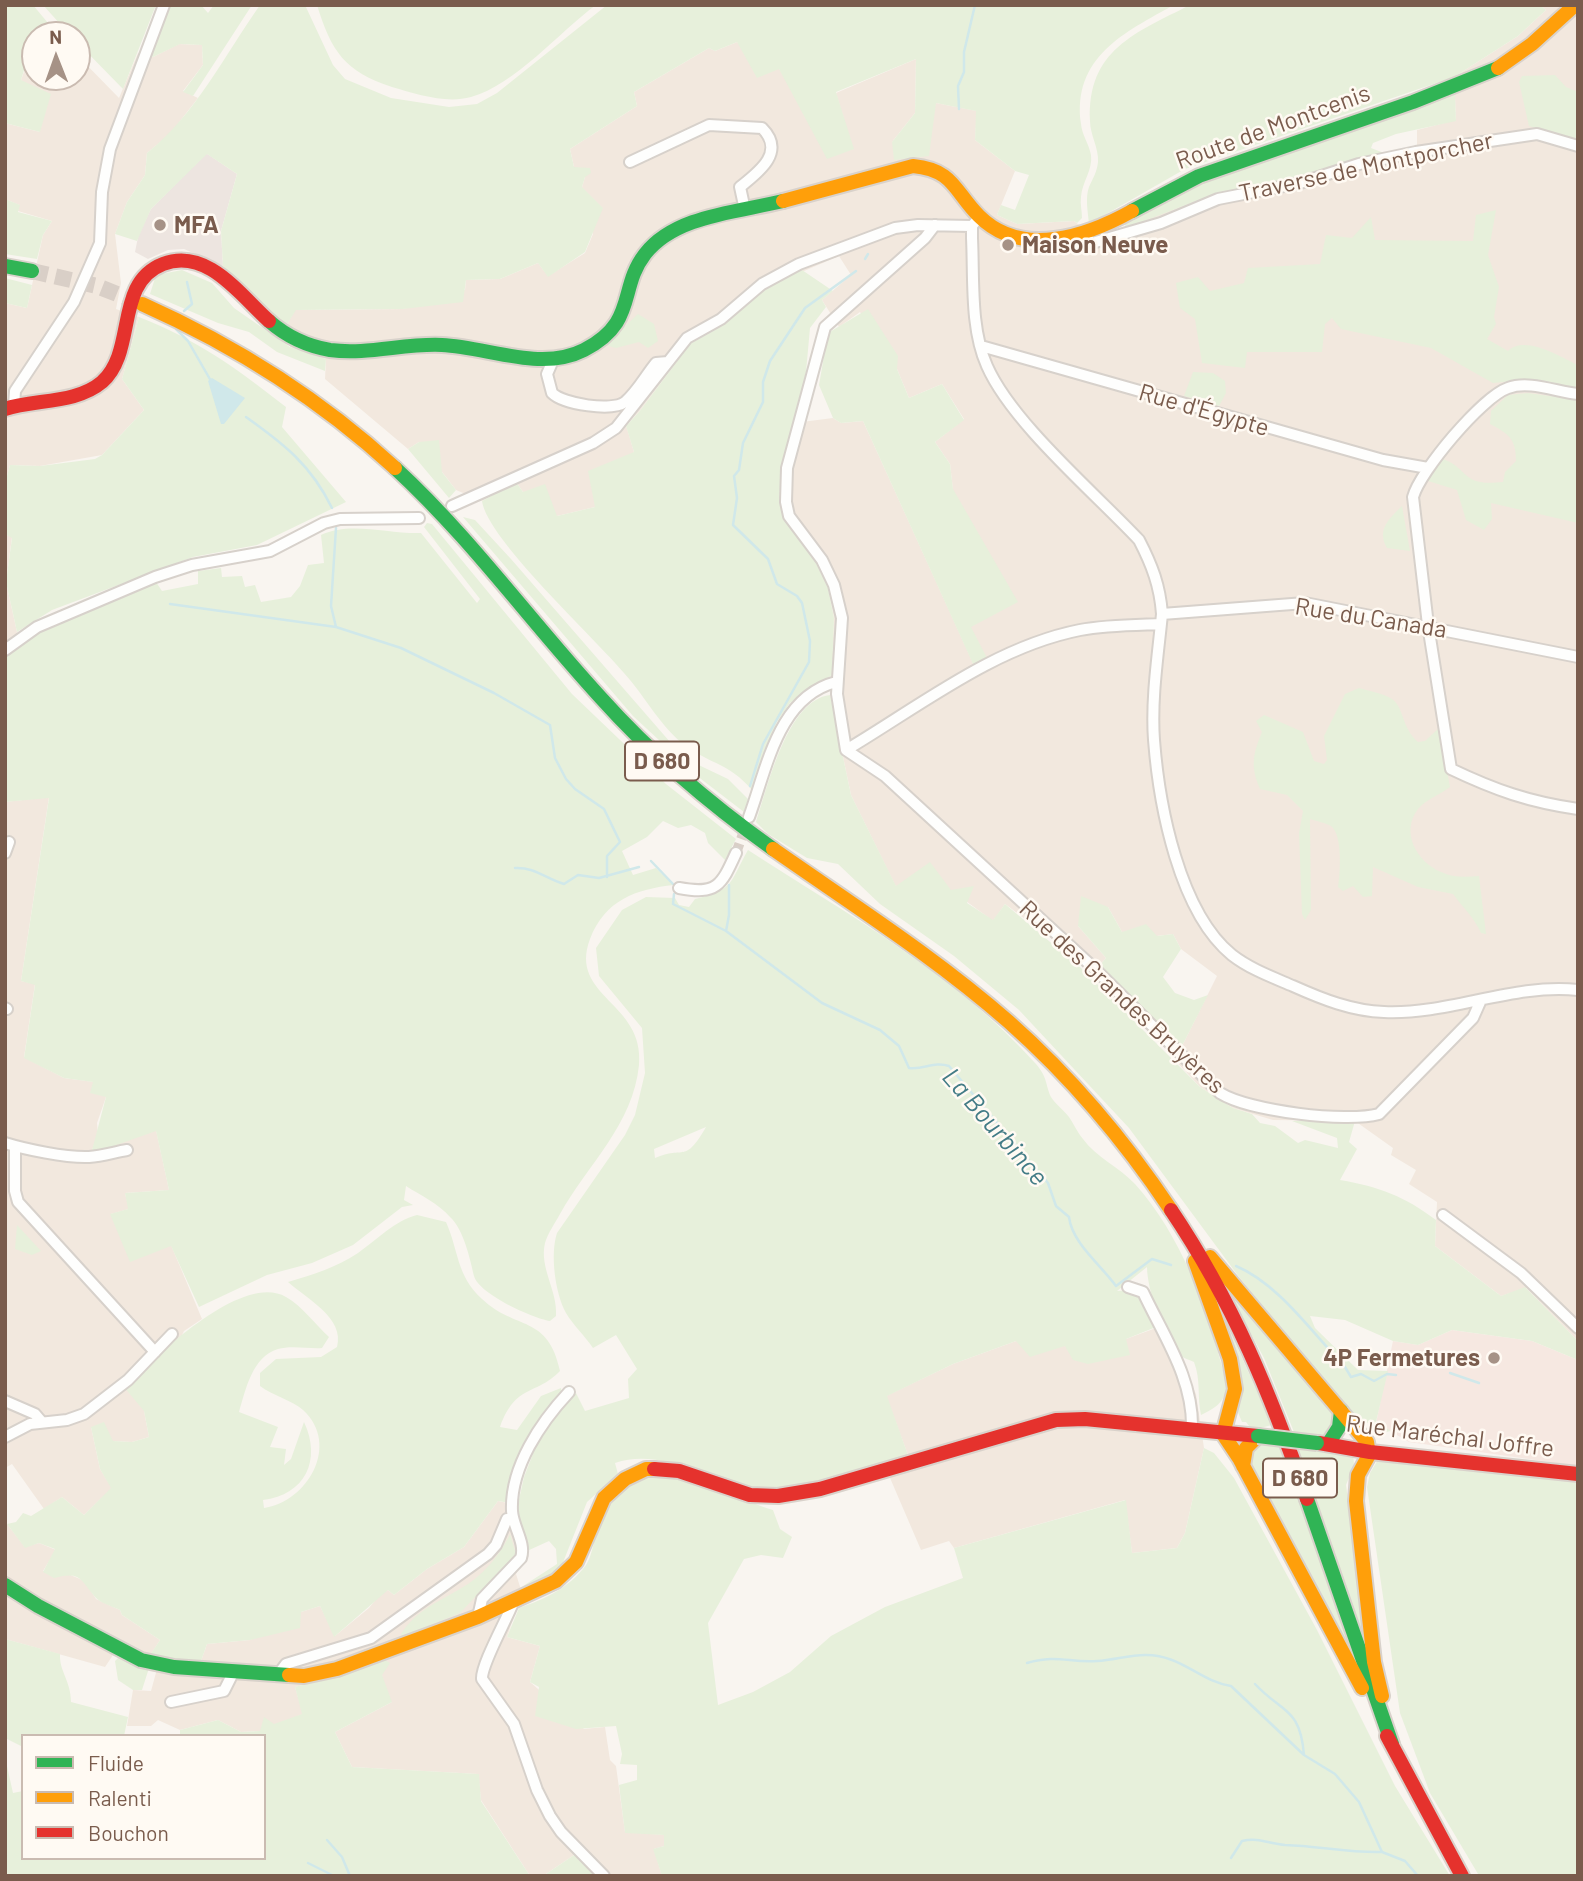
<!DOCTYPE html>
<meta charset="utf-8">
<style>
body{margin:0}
#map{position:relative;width:1583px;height:1881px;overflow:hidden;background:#f9f5f0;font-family:Barlow,sans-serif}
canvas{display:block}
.frame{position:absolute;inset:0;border:7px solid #7a5c4d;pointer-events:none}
.legend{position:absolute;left:21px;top:1734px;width:245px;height:126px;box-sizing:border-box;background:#fffaf3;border:2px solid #cabbb1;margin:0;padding:9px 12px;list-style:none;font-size:21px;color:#7a5c4d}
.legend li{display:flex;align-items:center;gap:14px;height:35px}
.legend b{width:35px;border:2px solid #cabbb1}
.north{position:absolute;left:21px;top:21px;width:70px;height:70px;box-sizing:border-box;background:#fffaf3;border:2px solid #cabbb1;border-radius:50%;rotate:359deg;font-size:19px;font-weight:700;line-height:28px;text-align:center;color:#7a5c4d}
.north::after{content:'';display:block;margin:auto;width:24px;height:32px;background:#a69286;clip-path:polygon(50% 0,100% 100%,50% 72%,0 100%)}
</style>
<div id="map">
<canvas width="1583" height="1881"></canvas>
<div class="frame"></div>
<ul class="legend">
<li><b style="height:9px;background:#30b455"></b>Fluide</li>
<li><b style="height:9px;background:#ff9f0a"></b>Ralenti</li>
<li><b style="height:9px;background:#e5322d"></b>Bouchon</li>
</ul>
<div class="north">N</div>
</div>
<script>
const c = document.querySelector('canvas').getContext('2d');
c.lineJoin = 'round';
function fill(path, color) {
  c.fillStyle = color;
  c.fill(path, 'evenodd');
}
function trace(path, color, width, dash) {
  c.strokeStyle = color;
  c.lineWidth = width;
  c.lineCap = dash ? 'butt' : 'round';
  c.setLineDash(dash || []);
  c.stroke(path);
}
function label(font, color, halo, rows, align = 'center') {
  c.font = font + ' Barlow,sans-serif';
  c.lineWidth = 5;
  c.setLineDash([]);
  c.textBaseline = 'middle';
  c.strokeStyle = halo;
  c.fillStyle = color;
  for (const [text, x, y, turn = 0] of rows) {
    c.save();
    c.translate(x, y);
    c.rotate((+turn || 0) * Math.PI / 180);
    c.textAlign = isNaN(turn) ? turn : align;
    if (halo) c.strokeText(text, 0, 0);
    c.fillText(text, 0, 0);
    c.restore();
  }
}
fill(new Path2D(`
 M1540,5H1578V1341L1526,1288L1501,1296L1435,1246L1437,1202L1409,1184L1416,1170L1391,1155L1393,1148L1355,1121L1273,1120L1233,1108L1200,1087L1175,1060L1217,976L1181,949L1173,934L1157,936L1122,932L1108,907L1078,926L1106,958L1098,967L1044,933L1005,904L993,921L951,890L896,887L851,795L830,695L834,618L828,588L784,517L779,498L782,471L794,423L833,418L841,423L863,421L973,663L950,464L935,442L964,419L942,384L909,398L897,369L860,312L839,327L822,300L851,275L839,256L762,289L720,327L690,344L639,412L626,425L634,452L595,507L557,516L523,492L516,482L482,501L456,490L419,442L408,449L325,379L326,359L290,347L286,326L295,310L403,309L465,290L466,280L500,279L538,263L548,276L585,253L593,234L582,187L585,177L574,167L570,149L637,106L634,92L709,48L715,51L737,42L779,69L853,149L836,93L916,59L915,113L892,142L936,103L977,111L975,140L1015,171L997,215L1017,224L1074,221L1096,238L1217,193L1292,179L1417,145V130L1456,120L1454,77L1518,36L1546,10Z
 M35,42V77H77V55L119,98L138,53L153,57L179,44L202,45L203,65L183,91L198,98L170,134L147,153L145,175L127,202L115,234L121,283L116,309L139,317L122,379L144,410L102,455L40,466L10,465L5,483V303L27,308L43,235L52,221L18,211L19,205L5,199V123L40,132L21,80Z
 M5,534L12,537L6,582L17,632L13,648L5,654Z
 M49,797L21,981L35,984L24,1057L64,1078L94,1082L106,1097L97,1123L98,1134L91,1153L156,1130L169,1190L125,1193L129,1209L111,1214L171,1245L202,1319L184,1331L144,1411L149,1437L132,1442L112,1441L91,1427L100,1469L112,1488L84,1515L62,1497L44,1509L12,1464L5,1468V802Z
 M1164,1325L1196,1394L1204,1448L1185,1533L1177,1548L1132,1553L1125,1500L954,1548L949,1541L921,1550L884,1464L908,1455L886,1396L953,1364L1016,1341L1065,1346L1126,1339Z
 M498,1501L517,1505L524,1561L516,1574L522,1593L507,1637L540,1646L530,1682L584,1729L605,1727L610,1760L616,1766L625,1832L665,1835L664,1846L654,1849L662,1876H596L574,1855L543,1876H530L481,1800L478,1774L352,1767L335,1732L392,1702L322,1681L295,1687L303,1714L260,1731L241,1732L218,1720L180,1730L158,1720L151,1726H127L133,1690L151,1691L157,1669L135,1666L115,1652L105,1667L5,1639L7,1524L25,1547L39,1543L56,1550L43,1571L68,1574L85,1581L96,1599L120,1610L122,1615L160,1640L151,1654L200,1664L207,1644L250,1640L301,1612L320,1606L335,1636L369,1608L380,1594L388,1590L394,1595L427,1569L464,1547Z`), '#f2e8de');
fill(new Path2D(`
 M1452,1330L1532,1341L1578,1360V1466L1409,1442L1376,1423L1393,1341L1418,1345Z`), '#f6e8e1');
fill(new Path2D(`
 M206,153L237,174L221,231L223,266L184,249L168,250L148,259L135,252L139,232L151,209Z`), '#ede5e0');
fill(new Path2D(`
 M5,5H33L58,35L39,32L35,35L21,80L51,94L40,132L5,123Z
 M43,5H156L123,89L77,42V35H70Z
 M169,5H201L208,13L214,5H252L193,96L183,92L203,65L202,45L180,44L153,57L148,55Z
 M260,5H305L333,65L345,79L391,98L449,107L477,104L497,93L607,5H1174C1125,32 1072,57 1081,124C1082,135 1089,144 1091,155C1093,170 1082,182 1081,197C1080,204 1082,211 1082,218L1077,223L1074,221L1017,224L997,215L1001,205L1015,210L1029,175L1015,171L975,140L976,111L936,103L929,156L894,160L892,142L915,113L916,59L836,92L854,149L827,159L779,69L757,78L737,42L715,51L709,48L634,92L637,106L570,149L574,167L590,168L591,173L585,177L582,187L603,208L585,252L548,277L538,263L500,279L466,280L463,302L403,309L296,310L286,326L271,316L223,266L221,231L237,174L207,154L151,209L137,241L115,234L127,202L145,175L147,153C196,114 224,56 260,5Z
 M317,5H596C559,32 515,85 471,97C446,104 416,94 392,87C345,72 331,51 317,5Z
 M1190,5H1540L1546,10L1518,36L1454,77L1185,169L1089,224C1088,212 1085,198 1089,187C1093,178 1097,172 1098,162C1099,148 1090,135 1090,121C1087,50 1135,33 1190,5Z
 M1555,75L1566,87L1578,92V142L1529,126L1519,82L1522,76Z
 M1455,93L1456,121L1396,134L1373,143L1371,148L1384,153L1292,179L1217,193L1126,228L1124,221L1153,209L1190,187Z
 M5,199L20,205L18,212L52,221L43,235L37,259L5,254Z
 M1496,210L1488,255L1499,287L1494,317L1496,324L1487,339L1508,351C1524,334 1561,357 1578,365V389L1513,381L1493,383L1431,348L1341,329L1332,318L1325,324L1322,352H1247L1245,368L1202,363L1195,319L1180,308L1176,283L1198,277L1210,291L1244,283L1248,268L1320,264L1326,235L1352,238L1371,217L1375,240L1473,241L1476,215Z
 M182,270L212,283L234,308L290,347L326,359L325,371L277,352L249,332L218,323L150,294L156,275Z
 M802,270L833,291L822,300L826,307L810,328L806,372L782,471L779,498L784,517L813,557L828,588L834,618L832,675L790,703L777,722L752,790C729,763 712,765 686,746C661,728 645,696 624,673C595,638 487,539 482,501L516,482L523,492L545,484L557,516L595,507L588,471L634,452L626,426L639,412L690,344L720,327L762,289Z
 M5,278L32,285L27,308L5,303Z
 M868,309L898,356L897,369L909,398L942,384L964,420L935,442L950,464L953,489L1018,602L971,627L987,658L973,664L863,421L841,423L833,418L819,385L828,333Z
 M638,314L654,324L658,341L648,348L639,342L616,348L605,345Z
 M139,317C199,341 235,367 286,407L282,427L346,502L257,545L193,557L52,610L17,632L6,582L12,538L5,534V483L10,465L40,466L95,459L102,455L144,410L122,379Z
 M1193,372L1213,373L1225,381L1226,393L1219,406L1184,396Z
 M1528,393L1578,400V523L1491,503L1492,519L1484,530L1466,520L1457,490L1425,480L1440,458C1471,468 1459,487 1503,482L1505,472L1516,461C1516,439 1509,434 1490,424L1491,411L1508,395Z
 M439,440L442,472L456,490L449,498L408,449L419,442Z
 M1402,506L1410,551L1387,548C1376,529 1390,518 1402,506Z
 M463,517L475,520L511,559L677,750L686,759L728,779L748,799L744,812L701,779L633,716Z
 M427,523L432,524L572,694L666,784L736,839L725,860L708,843L705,833L691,825L678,828L663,821L647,837L622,851L633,875L656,868L674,885C636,889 605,900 590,939C568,997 645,1002 639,1065C633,1125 588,1164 560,1214C555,1223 548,1233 545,1243C539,1268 558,1291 556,1316L550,1321C532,1318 479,1294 474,1276C470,1259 464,1230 450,1217C439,1204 420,1195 406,1186L404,1200L413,1205L402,1207L353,1245L312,1263L267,1275L199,1307L171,1246L130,1262L110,1214L128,1209L125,1193L169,1190L156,1131L91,1154L106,1097L90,1093L93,1082L64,1078L24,1058L35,985L21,981L49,798L5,802V654L41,631L156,582L162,591L198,584V571L221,568L222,577L242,576L245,587L255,585L261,602L291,597L300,586L308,565L324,563L321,535C350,521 388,534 421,533L477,603L480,599L424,527Z
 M1359,688C1369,691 1383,693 1392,699C1404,707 1401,727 1418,742L1425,741L1439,728L1450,787C1441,794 1425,800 1418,809C1400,832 1417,862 1441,872C1453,878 1466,877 1479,876L1486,934L1481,933C1474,917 1463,908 1453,894L1418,887L1373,867L1372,896L1363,897L1353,886L1343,891L1338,887C1340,874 1343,835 1331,826C1326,823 1316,821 1310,819L1311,910L1305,920L1302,914L1299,833L1303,811L1287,795L1260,789C1250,766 1253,754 1262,732L1256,721L1264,715L1303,732L1314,761L1324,764L1327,760L1324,736L1345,694Z
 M830,695L851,795L896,886L930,862L951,890L974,886L967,903L993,920L1005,904L1081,968L1200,1087L1233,1108L1252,1114L1260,1123L1275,1126L1298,1143L1305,1140L1338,1148L1337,1138L1292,1121H1355L1349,1142L1357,1149L1340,1180C1380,1187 1404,1196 1436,1220L1435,1246L1501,1296L1525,1287L1578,1341V1360L1532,1341L1452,1330L1418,1345L1393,1341L1345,1320L1310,1316L1315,1328L1358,1370L1388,1371L1376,1422L1391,1431L1381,1433L1345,1406L1239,1277L1129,1128L1019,1010L954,956L880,904L838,864L807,858L768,834L756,822C768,786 787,700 830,695Z
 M748,850C847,914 957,975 1036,1064C1048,1078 1045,1084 1051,1097C1055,1104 1064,1110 1069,1117C1074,1124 1077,1132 1083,1139C1096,1157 1119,1167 1135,1184C1182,1237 1206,1305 1224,1374H1229C1228,1397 1221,1406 1201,1415C1197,1396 1201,1380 1194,1362C1190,1360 1183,1358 1179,1355C1163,1337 1147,1289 1147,1267L1117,1291L1133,1290L1142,1299L1156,1327L1126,1339L1130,1355L1088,1364L1073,1360L1065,1346L1030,1357L1016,1341L953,1364L887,1396L908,1455C872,1468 792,1497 756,1490C710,1482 663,1447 615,1463L618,1474L587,1502L560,1570L543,1584L522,1593L520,1588L557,1564L556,1549L549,1541L527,1551L516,1513L524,1477L543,1428L576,1393L585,1411L629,1398L628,1379L637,1369L616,1335L593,1348C585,1336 573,1325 566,1313C555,1293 550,1254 557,1233L625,1135L635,1115L645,1073L642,1028L599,976L596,948L622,910L646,897L675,898L679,905L689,907L695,899C735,890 730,881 748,850ZM706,1127C684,1165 685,1145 655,1158L654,1149Z
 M1081,896L1108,907L1122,932L1146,924L1157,936L1173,934L1181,949L1163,977L1175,993L1194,1000L1208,995L1182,1046L1098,967L1106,958L1078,926Z
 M417,1215L446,1222C459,1251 456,1275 482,1299C516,1331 548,1314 560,1371C536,1396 516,1383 500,1427L517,1430L541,1396L561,1388V1394L547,1410L510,1503L498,1501L464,1547L427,1569L394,1595L388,1590L334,1637L320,1606L301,1612L300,1628L250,1640L207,1644L200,1664L150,1655L160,1640L122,1615L120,1610C112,1606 100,1603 95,1597C80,1579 81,1571 54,1578L43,1572L55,1549L39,1543L25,1548L7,1524L16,1522L23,1513L31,1516L62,1497L84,1515L111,1488L100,1469L91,1427L104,1422L113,1441L132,1442L149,1437L144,1411L124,1387C153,1359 242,1271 286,1297C302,1306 316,1325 329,1337L322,1348C309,1349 291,1345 278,1349C252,1357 246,1389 239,1412L278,1427L270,1447L286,1449L284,1465L291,1459L304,1422C322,1460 305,1495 263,1500L264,1508C307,1502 341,1445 303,1410C292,1400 273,1396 260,1386V1373L276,1359L321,1357L337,1347C345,1318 307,1299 288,1282C312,1275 337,1267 358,1253C378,1239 394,1221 417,1215Z
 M17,1225L41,1251L32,1255L15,1249Z
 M1221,1278L1332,1407L1334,1423L1322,1439L1294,1432L1264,1358Z
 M1219,1306L1272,1425L1252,1430L1246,1422H1242L1237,1410L1241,1394Z
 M1256,1442L1282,1445L1351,1651L1249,1462Z
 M1297,1446L1353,1453L1354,1465L1346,1485L1373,1677Z
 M1204,1448L1214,1453L1234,1478L1317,1630L1395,1786L1450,1876H662L653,1849L664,1846V1835L625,1833L619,1785L637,1780V1765L620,1764L622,1754L616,1726L576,1729L535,1716L539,1687L530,1682L540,1646L507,1637L519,1608C545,1599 569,1588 586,1565C592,1556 594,1540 597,1530C610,1490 634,1470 677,1476C707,1481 743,1501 773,1510L780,1529L792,1537L783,1558L761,1555L744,1559L708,1623L718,1705L753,1692L790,1672L831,1636L885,1607L963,1578L954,1548L1126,1500L1132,1553L1177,1548L1185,1533Z
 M1379,1458L1578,1482V1876L1478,1874L1430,1793L1400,1713L1367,1487L1370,1473Z
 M510,1534L516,1554L460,1613L399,1638C414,1609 442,1601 468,1584C485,1573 502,1552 510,1534Z
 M5,1639L60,1654C59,1671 71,1681 71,1702L128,1717L124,1736H23V1747L5,1738Z
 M120,1656L135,1666L149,1668L142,1690H133L118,1680L115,1661Z
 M385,1660L390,1663L382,1675L392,1702L335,1732L352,1767L479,1774L481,1801L530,1876H5V1757L13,1793L23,1791V1858H264V1736H180V1730L218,1720L241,1732L260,1731L264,1717L274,1724L302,1714L295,1687Z
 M574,1855L596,1876H543Z`), '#e7f0db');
fill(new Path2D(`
 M212,378L245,398L224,424H221L208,381Z`), '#d0e8ea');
trace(new Path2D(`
 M959,109L958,86L964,72V52L975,5
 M865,259L868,254
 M184,311L192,304L187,282
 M176,329L188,341L211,381
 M246,417C284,444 311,465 332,508
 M336,528L331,606L336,627
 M170,604L336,627L401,648L494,693L550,725L555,758L566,779L575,789L604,809L620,842L607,856V877
 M750,786L763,744L809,662L810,641L802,603L797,596L777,584L768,559L733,525L737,498L734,476L739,470L743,443L763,402V382L770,361L805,308L856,271
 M651,861L673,884
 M515,868C535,867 546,879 564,884L578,875L599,878L639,867
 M674,894L673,904L726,931L822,1003L880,1030L899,1046L909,1068C924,1070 934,1061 949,1066L1048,1183L1056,1206L1069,1217C1072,1243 1101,1265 1116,1286L1152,1259L1171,1265
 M726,931L729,915V885
 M1236,1266C1279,1284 1313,1334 1345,1367L1351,1377L1361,1374L1374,1381L1387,1374L1396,1375
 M1450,1373L1479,1383
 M1027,1663C1057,1654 1069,1663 1097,1661C1124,1659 1145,1649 1172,1660C1193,1668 1209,1683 1231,1686L1304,1755L1335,1774L1359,1802L1382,1852L1405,1861L1418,1876
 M1255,1684C1283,1714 1300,1707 1304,1755
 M327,1840L342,1857L350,1876
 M1231,1858L1242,1841C1259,1837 1269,1844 1285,1845C1319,1846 1348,1853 1382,1852
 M308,1863L334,1876`), '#d0e8ea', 2.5);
trace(new Path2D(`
 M736,853L747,823`), '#d9cfc7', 10, [10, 5]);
trace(new Path2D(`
 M32,271L97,286L142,304`), '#d9cfc7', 16, [16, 8]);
const street = new Path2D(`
 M630,162L709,125L762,128C786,152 759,172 740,187L745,210
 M980,216L972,226V238C974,279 970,328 987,366C1012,423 1095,493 1139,540C1152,565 1160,586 1162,614C1158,655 1151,699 1154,740C1159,805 1179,912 1232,955C1250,969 1272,977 1293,986C1322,999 1352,1011 1384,1012C1449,1015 1513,983 1578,990
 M1081,233L1092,243L1161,223L1218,199L1300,183L1359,164L1416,152L1537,134L1578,146
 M981,346L1383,460L1428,468
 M554,358L547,374L552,393C563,404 612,412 625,402C637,392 646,375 656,363L668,362
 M1578,394C1557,392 1529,380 1508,388C1482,397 1420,471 1413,497L1428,625L1451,769C1495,790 1529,802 1578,809
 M14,406L15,391L74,302L100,243L102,192L110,149L164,5
 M452,506L593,443L616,428L687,338L721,319L762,284L799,264L895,228L918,225L972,226
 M1162,614L1305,603L1578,657
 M5,650L37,627L155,577L192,565L270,551L324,523L340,519L419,518
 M846,750L885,776L1096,970L1220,1093C1249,1111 1346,1123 1379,1114L1473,1018L1481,1000
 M846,750L837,694L842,618L834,585L822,560L789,516L786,502L787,468L825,327L925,238L935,225
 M846,750C920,706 994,647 1080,630C1106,625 1135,625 1161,624
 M749,817C767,768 778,697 836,682
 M5,853L9,842
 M679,888C717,895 721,886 736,853
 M5,1008L7,1009
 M5,1143C24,1149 66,1158 89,1157C102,1156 115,1152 127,1150
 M15,1149V1191L18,1202L155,1352
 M1443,1215L1521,1273L1578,1328
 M1128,1287L1143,1292C1164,1337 1194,1379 1192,1431
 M5,1401L35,1414L41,1421
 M5,1437L30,1424L67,1420L84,1414L128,1380L172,1334
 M513,1603C506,1621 481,1665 482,1679L514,1724L537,1790L550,1816L561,1832L604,1876
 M478,1617L482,1599L521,1558C526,1543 513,1527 512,1511C510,1467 541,1422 569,1392
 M277,1676L286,1664L371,1638L488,1554L496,1545L507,1519
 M171,1702L224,1691L233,1673`);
const fast = new Path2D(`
 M1132,211L1199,176L1413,102L1498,68
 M5,266L32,271
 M269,321C286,336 307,346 330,350C368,355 405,343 442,345C488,347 541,372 584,350C638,322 618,289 645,254C675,215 739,212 783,201
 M395,468C471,538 531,622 601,698C652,755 710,804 773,849
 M1328,1444L1339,1427L1341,1411
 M1307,1499L1392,1744
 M5,1585L38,1606L141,1660L174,1667L289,1675`);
const slow = new Path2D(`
 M1498,68L1532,44L1575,5
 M783,201L913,166C954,170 954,191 979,216C1022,259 1087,236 1132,211
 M142,304C236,346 319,398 395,468
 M773,849C853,905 935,957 1009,1022C1071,1077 1125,1141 1171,1210
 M1210,1257L1367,1442L1369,1455L1358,1475L1356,1501L1374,1662L1382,1696
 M1195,1261L1230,1359L1235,1389L1223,1434L1239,1458L1362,1688
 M1243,1466L1246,1448L1258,1436
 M289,1675L304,1676L337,1669L478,1617L556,1581L576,1562L604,1498L625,1479L646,1469H654`);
const jam = new Path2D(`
 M5,409C35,399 76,404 102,382C137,351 114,283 163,264C207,247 240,295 269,321
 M1171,1210C1233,1302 1271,1395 1307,1499
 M1319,1443L1370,1452L1578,1474
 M654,1469L679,1471L750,1495L778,1496L820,1489L1056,1420L1085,1419L1258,1436
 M1387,1736L1462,1876`);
trace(street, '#d7d1cb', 14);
trace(fast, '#d9d2cb', 18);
trace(slow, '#d9d2cb', 18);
trace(jam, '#d9d2cb', 18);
trace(street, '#fefefd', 10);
trace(fast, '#30b455', 14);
trace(slow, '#ff9f0a', 14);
trace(jam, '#e5322d', 14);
const fastBridge = new Path2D(`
 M1258,1436L1317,1443`);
trace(fastBridge, '#d9d2cb', 18, []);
trace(fastBridge, '#30b455', 14);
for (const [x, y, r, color] of [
 [160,225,7,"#a69286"],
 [1008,245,7,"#a69286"],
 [1494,1358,7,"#a69286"]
]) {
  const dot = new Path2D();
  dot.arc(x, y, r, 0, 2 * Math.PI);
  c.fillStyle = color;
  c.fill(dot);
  trace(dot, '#fffaf3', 2.5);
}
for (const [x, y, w] of [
 [662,761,74],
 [1300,1478,74]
]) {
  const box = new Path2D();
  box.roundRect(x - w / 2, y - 19.5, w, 39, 5);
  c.fillStyle = '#fffaf3';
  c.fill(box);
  trace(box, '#7a5c4d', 2);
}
label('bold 23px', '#7a5c4d', null, [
 ["D 680",662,761],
 ["D 680",1300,1478]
]);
label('24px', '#7a5c4d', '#fffaf3', [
 ["Route de Montcenis",1273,127,-20],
 ["Traverse de Montporcher",1366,167,-12],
 ["Rue d'Égypte",1204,410,16],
 ["Rue du Canada",1371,618,9],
 ["Rue des Grandes Bruyères",1122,997,43],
 ["Rue Maréchal Joffre",1450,1436,7]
]);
label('bold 24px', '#7a5c4d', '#fffaf3', [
 ["MFA",174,225],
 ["Maison Neuve",1022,245],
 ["4P Fermetures",1480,1358,"right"]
], 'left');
label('italic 26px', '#437c86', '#fffaf3', [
 ["La Bourbince",995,1127,49]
]);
</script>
